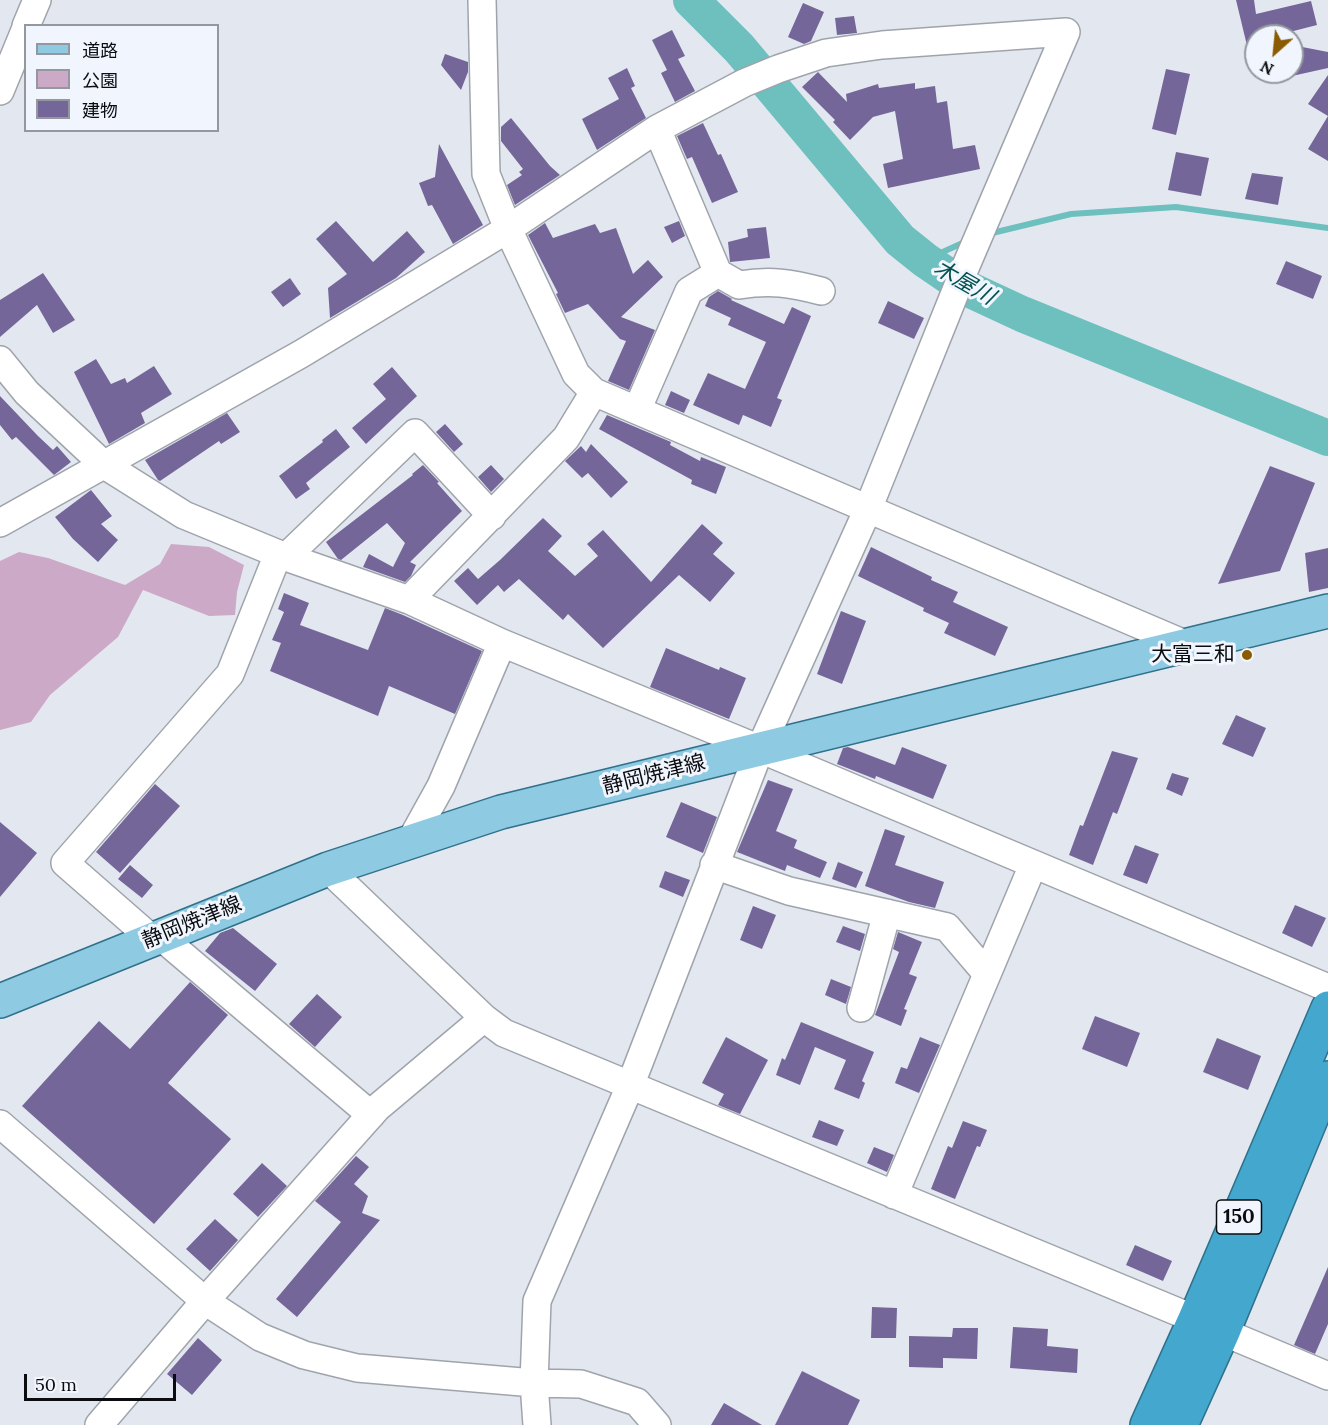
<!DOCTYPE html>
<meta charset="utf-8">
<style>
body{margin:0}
#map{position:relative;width:1328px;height:1425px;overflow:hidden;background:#e3e8f0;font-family:Lora,"Noto Sans JP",serif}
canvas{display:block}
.legend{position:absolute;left:24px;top:24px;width:195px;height:108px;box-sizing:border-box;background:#f0f5fe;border:2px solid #94989e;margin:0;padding:8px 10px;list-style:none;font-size:18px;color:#0b0c0f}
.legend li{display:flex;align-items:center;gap:12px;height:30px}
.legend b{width:30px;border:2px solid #94989e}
.north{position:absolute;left:1244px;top:24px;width:60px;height:60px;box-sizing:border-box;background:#f0f5fe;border:2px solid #94989e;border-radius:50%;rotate:207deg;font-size:16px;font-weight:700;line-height:24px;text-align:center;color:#0b0c0f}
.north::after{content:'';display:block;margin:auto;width:21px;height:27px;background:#8b5b01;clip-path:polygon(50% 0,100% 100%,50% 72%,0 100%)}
.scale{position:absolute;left:24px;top:1374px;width:152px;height:27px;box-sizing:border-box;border:3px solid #0b0c0f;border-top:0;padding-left:8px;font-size:18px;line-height:21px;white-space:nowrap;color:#0b0c0f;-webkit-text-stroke:4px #f0f5fe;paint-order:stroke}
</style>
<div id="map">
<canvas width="1328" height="1425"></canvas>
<ul class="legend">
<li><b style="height:8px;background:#8ecae2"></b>道路</li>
<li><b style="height:16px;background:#cda9c8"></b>公園</li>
<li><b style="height:16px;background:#75669a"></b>建物</li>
</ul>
<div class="north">N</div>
<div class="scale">50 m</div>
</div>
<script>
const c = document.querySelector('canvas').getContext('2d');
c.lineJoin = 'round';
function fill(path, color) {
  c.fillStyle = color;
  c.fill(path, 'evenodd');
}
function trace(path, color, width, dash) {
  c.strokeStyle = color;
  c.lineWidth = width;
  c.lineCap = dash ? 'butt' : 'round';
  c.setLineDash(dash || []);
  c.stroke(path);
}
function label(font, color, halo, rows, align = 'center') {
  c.font = font + ' Lora,"Noto Sans JP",serif';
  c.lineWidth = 6;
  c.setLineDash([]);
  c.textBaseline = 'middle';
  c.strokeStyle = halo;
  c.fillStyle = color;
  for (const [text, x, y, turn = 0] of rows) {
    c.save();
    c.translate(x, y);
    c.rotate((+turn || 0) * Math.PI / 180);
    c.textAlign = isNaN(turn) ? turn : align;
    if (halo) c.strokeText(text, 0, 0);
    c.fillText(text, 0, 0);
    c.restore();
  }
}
fill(new Path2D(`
 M171,544L209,547L244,565L237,592L235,615L209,616L143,590L118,637L50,695L31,722L0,730V561L19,552L48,558L125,585L160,564Z`), '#cda9c8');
trace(new Path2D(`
 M988,234L1071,214L1176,207L1328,228
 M925,260L967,241`), '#6dc0bd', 6);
trace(new Path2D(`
 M691,0L739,48L900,240L925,260L966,288L1022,314L1328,438`), '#6dc0bd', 36);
fill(new Path2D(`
 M1236,0H1254L1256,14L1311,1L1317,25L1274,36H1256V57L1250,58Z
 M803,3L824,12L811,41L804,44L788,37Z
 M854,16L857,33L837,35L835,18Z
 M672,30L685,56L678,59L695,91L675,102L661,73L667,70L652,40Z
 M1292,45L1328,52V68L1292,76Z
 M445,54L468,62V72L461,90L441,65Z
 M627,68L635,86L631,88L646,118L597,150L582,119L619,99L608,78Z
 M1166,69L1190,74L1176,135L1152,129Z
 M818,72L847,102L846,94L878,84L879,88L915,83V89L935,86L937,103L947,101L953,149L975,145L980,169L888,188L883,164L903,159L895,111L873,117L850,140L833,122L835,120L802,87Z
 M1328,75V161L1308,149L1328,116L1308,104Z
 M511,118L550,166L560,175L515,205L507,185L522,175L519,172L523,169L501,141V127Z
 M703,123L718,155L721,154L738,192L712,203L692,157L687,159L677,136Z
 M439,144L483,225L453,244L432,205L428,206L419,183L435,177Z
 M1176,152L1209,158L1201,196L1168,190Z
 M1252,173L1283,177L1278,205L1245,199Z
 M336,221L373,262L407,231L425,252L396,278L330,318L328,288L347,274L316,239Z
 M679,221L685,236L672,243L664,227Z
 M545,223L553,238L595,224L600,233L616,228L633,274L648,260L663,277L621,317L655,330L629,390L608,381L626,341L620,339L588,304L565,313L556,294L558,293L528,235Z
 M766,227L770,258L730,262L728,242L748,237L747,229Z
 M1286,261L1322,276L1313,299L1276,284Z
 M43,273L75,320L53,333L37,305L0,337V300Z
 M290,278L301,294L283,307L271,292Z
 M718,291L732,299L731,300L784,324L792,307L811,316L777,398L782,400L771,427L743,415L739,425L693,405L708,373L745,389L766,342L728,325L731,318L705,306L709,297Z
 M888,301L924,318L914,339L878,323Z
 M96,359L111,384L125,378L127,383L154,366L172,394L141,413L145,423L109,444L74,372Z
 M392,367L417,396L366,444L352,428L386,399L373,384Z
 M671,391L690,400L684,413L665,405Z
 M0,396L38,436L53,450L57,446L71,462L54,475L16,437L12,440L0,425Z
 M227,413L240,432L221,444L219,441L160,481L158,480L145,460Z
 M607,415L671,442L670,445L700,461L701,457L726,467L716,494L691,484L692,480L599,429Z
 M445,424L463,444L454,452L436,432Z
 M336,429L350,447L306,483L310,489L296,499L279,476L323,442L322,440Z
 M591,444L628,482L611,498L588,473L582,478L565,461L581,446L586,452Z
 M423,465L439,482L437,483L462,511L410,562L416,565L411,576L405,582L363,567L369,554L393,567L405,543L387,523L341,560L338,559L326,542L413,475L412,474Z
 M491,465L504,479L491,492L478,477Z
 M1270,466L1315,483L1280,571L1218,584Z
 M91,490L112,516L101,524L118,540L98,562L73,539L55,517Z
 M543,518L562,536L548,551L575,576L598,556L587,544L603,530L651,582L702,524L723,543L713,554L735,573L710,602L679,575L603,648L568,614L563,620L519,579L504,592L498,585L477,605L454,581L468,568L478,579L500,560Z
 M871,547L932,577L931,580L958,592L953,602L1008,627L995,656L944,633L949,623L923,611L924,608L858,576Z
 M1328,548V588L1309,592L1305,553Z
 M284,593L309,603L300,625L368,650L385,608L403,615L482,651L455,714L389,686L378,716L270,671L281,643L272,640L284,612L278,609Z
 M841,611L866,621L842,684L817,674Z
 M666,648L719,670L720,667L746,678L729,719L650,687Z
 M1236,715L1266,728L1253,757L1222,744Z
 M848,747L895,765L902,747L947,765L933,799L876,776L875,779L837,764L843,748Z
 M1112,751L1138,758L1117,814L1113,812L1093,865L1069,855L1080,825L1083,826Z
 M1172,773L1189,778L1182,796L1166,789Z
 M768,780L793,789L776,831L797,840L794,848L827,862L820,878L787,865L785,871L737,852Z
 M155,784L180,806L120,873L96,852Z
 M681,802L717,817L703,853L666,837Z
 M0,822L37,853L0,897Z
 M885,829L905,836L895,865L944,882L935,908L909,902L865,886Z
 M1135,845L1159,854L1147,884L1123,875Z
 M838,862L863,872L856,888L832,879Z
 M130,865L153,885L142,898L118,879Z
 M665,871L690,880L683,897L659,887Z
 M1295,905L1326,918L1312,947L1282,933Z
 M753,906L776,915L762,949L740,940Z
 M843,926L865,934L860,951L836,942Z
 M233,928L277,964L255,991L205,951L220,933Z
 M898,932L922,942L909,974L917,977L904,1009L907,1010L901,1026L875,1015L899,952L893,949Z
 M831,979L851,987L846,1004L825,995Z
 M190,982L228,1015L168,1083L231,1139L154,1224L22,1106L99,1021L130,1049Z
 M317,994L342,1017L315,1047L289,1024Z
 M1095,1016L1140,1033L1127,1067L1082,1049Z
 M801,1022L874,1052L862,1081L865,1083L859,1099L834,1089L846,1060L815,1047L800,1085L776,1075L782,1058L785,1060Z
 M726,1037L768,1060L740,1114L718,1105L724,1094L702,1083Z
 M920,1037L940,1045L919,1093L895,1083L901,1067L907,1069Z
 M1217,1038L1261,1056L1248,1090L1203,1072Z
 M819,1120L844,1130L837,1146L812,1137Z
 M963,1121L987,1130L980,1147L977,1146L955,1199L931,1189L948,1146L952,1148Z
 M874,1147L894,1155L887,1172L867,1163Z
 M356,1156L369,1167L354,1184L368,1196L362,1213L380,1220L297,1317L276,1299L341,1222L315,1201Z
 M262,1163L287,1186L258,1217L233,1194Z
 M215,1219L238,1240L210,1271L186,1249Z
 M1135,1245L1172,1261L1163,1281L1126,1265Z
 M1328,1267V1324L1315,1354L1294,1345Z
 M872,1307L897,1308L896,1338H871Z
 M1013,1327L1048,1329L1047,1346L1078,1349L1077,1373L1010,1368Z
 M953,1328H978L977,1359L943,1358V1368L909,1367V1336L952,1337Z
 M198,1338L222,1360L192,1395L167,1374Z
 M802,1371L860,1400L848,1425H775Z
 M724,1403L762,1425H711Z`), '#75669a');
const minor = new Path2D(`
 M482,0L486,174L508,229L576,374L594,392L1187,645
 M26,26L37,0
 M0,91L26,28
 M657,129L718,273L739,285C771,280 790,283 821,291
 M0,360L27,393L103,464L184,515L286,557L409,600L502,643L760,749L1328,988
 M637,410L689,291L718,273
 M0,523L301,354L508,229L657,129L744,83L778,69L826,53L882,45L1066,32L965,268L868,509L760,749L630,1086L537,1301L534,1383L537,1425
 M286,557L415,433L492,516
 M409,600L566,438L594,392
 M410,842L441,786L502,643
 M714,865L789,891L947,927L987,974
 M328,869L484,1018L504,1033L1195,1319
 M160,936L371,1115
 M152,939L65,863L230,674L278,554
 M861,1008L887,913
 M0,1124L205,1301L260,1337L304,1355L357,1368L534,1383L581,1384L637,1402L657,1425
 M894,1195L1033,865
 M1223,1332L1328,1376
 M99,1425L205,1301L377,1108L484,1018`);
const major = new Path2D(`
 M0,1001L328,869L501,812L1328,611`);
const highway = new Path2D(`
 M1147,1425L1195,1319L1328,1008
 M1181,1425L1223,1332L1328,1078`);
trace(minor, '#9fa4ac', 30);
trace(major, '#2f718b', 36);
trace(highway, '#2f718b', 36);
trace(minor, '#fff', 27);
trace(major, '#8ecae2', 33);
trace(highway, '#43a7ce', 33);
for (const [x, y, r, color] of [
 [1247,655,6,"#8b5b01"]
]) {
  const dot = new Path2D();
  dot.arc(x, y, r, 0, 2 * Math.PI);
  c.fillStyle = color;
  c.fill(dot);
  trace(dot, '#f0f5fe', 2);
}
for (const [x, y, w] of [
 [1239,1217,45]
]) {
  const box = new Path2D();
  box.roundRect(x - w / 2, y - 17, w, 34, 4.5);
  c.fillStyle = '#f0f5fe';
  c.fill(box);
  trace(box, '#0b0c0f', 1.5);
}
label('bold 20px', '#0b0c0f', null, [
 ["150",1239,1217]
]);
label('21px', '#0b0c0f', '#f0f5fe', [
 ["大富三和",1235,655]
], 'right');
label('21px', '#0b0c0f', '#f0f5fe', [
 ["静岡焼津線",654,775,-14],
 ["静岡焼津線",192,923,-22]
]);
label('italic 22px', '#035250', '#f0f5fe', [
 ["木屋川",964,283,30]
]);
</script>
